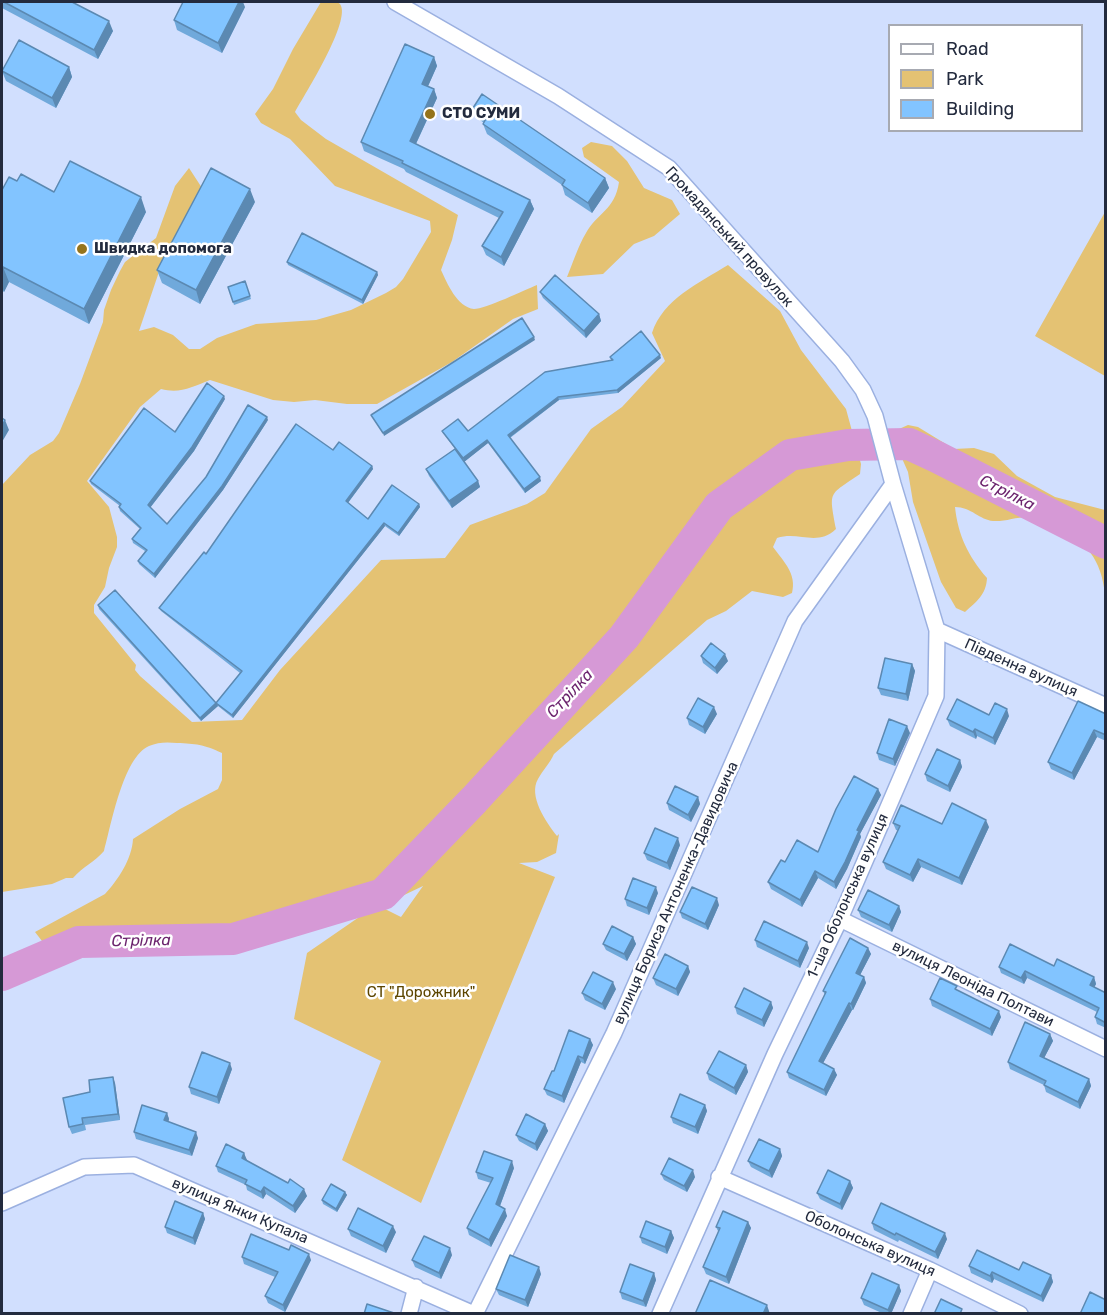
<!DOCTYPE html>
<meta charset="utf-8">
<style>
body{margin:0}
#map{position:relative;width:1107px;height:1315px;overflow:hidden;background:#d1dffe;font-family:Rubik,sans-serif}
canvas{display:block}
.frame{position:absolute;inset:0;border:3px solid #232b3e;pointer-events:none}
.legend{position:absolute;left:888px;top:24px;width:195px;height:108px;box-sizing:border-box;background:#fff;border:2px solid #a7aab2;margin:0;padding:8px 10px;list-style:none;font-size:18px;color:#232b3e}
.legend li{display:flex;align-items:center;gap:12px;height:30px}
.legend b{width:30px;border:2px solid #a7aab2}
</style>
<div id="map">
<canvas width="1107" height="1315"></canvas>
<div class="frame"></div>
<ul class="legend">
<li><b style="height:8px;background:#fff"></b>Road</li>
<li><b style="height:16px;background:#e4c273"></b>Park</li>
<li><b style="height:16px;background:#82c4ff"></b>Building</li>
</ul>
</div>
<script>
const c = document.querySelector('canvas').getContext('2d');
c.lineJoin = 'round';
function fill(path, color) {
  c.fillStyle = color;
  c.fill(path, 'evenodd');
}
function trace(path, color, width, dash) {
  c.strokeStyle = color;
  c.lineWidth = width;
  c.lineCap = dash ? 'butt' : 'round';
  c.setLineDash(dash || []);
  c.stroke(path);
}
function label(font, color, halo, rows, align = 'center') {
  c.font = font + ' Rubik,sans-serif';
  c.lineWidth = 5;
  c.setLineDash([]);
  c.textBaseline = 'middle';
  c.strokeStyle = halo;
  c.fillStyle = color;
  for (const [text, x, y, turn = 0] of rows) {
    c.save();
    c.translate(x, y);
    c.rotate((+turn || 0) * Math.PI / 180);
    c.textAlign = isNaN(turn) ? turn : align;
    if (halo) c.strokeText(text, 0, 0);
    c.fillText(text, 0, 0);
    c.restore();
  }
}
fill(new Path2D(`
 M321,2C327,2 336,0 340,4C352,20 305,94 295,112L301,120L326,139L458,215L452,240L441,270C447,283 457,307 474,309C485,309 525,290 537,285L538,309L513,319L452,362L377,404H347L315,400L294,402L273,400L210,380C192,387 180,394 161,389L140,407L87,481L109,507L117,537V547L109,568L105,587L94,605V613L136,665L135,670L140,676L192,722L242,720L280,670L381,560L445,558L470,525L527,504L545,493L591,429L622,407L665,361L652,333C663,299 699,283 728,265L780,311L801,350L846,409L861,464L860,474C828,496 829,490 836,529C817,547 799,531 777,538L773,547C784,562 797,574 792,593L783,597L752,591L726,611L707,620L554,754C550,763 543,770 538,779C528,796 546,822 557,836L559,834L556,853L537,862L519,863L555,877L421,1203L342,1160L381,1061L294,1019L307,953L365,913L353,917L273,930L190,949H179L147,943L49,950L35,932L105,894C118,880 132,859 133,839L180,809L218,789L222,780V753C203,744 196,744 177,743C167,742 158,742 149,746C123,757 111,826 104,851C95,862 82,867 73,878H66L52,884L2,892V485L30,455L53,441L59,433L80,384L103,322L104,310L111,290L120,271L125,262L156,238L175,186L189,168L202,188L165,254L139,331L154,327L173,335L189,349H200L217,338L256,324L316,320L351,310L386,293L396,287L403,279L431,232L430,221L335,186L290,139L261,123L255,114L273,89L293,49ZM423,886L401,917L381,907V906Z
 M591,142L612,146L627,161L644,188L672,200L680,214L654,236L634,244L603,274L567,277C573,263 578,246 586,233C597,213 615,210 619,182L584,157L582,148Z
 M1105,212V376L1035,336Z
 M908,425L918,427L954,449L974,448L994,454L1017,476L1055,497L1105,510V594C1101,559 1087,542 1056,527C1047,523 1039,518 1030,517C1018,516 1005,522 993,521C980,520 971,507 955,507C958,535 968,556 987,578C986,595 977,601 965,612L956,608L941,582L913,502L908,472L893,438L899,429Z`), '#e4c273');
trace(new Path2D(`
 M2,975L79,942L233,939L383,894L474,800L624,637L719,506L790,455L848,445L909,444L937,457L1106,543`), '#d699d6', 32);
const minor = new Path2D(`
 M395,2L558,96L669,168L842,361L863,390L875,416L893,484L937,630L936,696L840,919L775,1054L660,1314
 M937,630L1106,706
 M840,919L1106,1049
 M719,1177L930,1270L1020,1314
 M2,1203L84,1167L134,1165L474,1314
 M409,1314L416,1287
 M475,1314L614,1033L795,621L893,484
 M911,1314L930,1270`);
trace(minor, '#9bb0e0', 18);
trace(minor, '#fff', 15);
fill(new Path2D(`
 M2,2H72L113,31L98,59L2,8Z
 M245,7L222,53L177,30L174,20Z
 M434,57L437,66L428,86L434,89L437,98L416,144L530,200L534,209L504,266L486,255L482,246L499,218L406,172L404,169L364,151L361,142Z
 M69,67L72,77L56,108L6,81L2,71Z
 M473,108L605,178L609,188L592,213L565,195L562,185L487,134L483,124L484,123L476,117Z
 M2,190L54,192L146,212L89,324L9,282L4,292L2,290Z
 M255,202L200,304L162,283L157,270Z
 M287,262L377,272L378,275L363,304L288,265Z
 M245,281L251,299L234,305L228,287Z
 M540,292L599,314L601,321L586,338L543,298Z
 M610,357L661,358L618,393L559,400L510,438L541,481L525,493L488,443L464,462L478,481L480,487L452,508L429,476L426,469L455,449L444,434L442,431H468L611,360Z
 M225,399L194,451L150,508L167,524L268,420L223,490L155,578L139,564L138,561L145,551L133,543L132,539L140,529L120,511L119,507L120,506L91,484L90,481L175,432Z
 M333,450L372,466L373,469L348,503L368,519L419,504L420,507L399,536L385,526L233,718L218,706L201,721L99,609L98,605L216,703L240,673L161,611L159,608L206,554Z
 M701,656L728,661L717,674L703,663Z
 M912,664L915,671L908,701L881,695L878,688Z
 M717,714L705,734L689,725L687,718Z
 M1106,714V741L1097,737L1074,780L1051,769L1048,762Z
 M989,715L1009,716L995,745L977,736L976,739L950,726L947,719Z
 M910,733L895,766L879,760L877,753Z
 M960,760L962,767L950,792L927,781L925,774Z
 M878,789L881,795L860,834L861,837L847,869L836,889L818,878L802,907L771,889L768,882L785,862L818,852Z
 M698,797L700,804L691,822L669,810L667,803Z
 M893,823L942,824L989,827L962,885L921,867L913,882L886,869L883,862L898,831L896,830Z
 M680,845L670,870L647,860L644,853Z
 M658,893L649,915L627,906L625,899Z
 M719,905L708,930L682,918L680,912Z
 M899,906L901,912L892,932L861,917L858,910Z
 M633,937L636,944L627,961L606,950L603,944Z
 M755,940L809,948L800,968L757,947Z
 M868,948L871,954L860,975L864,977L866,983L853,1010H852L823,1063L834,1069L837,1075L826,1096L789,1078L787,1072L825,995L823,991Z
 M688,966L690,972L678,996L656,985L653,978Z
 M1054,966L1094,977L1096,984L1094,987L1106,993V1028L1097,1024L1095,1017L1097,1012L1027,978L1024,984L1001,973L999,967Z
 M616,989L605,1010L585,1000L582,993Z
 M958,990L1001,1017L992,1036L932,1006L930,999Z
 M771,1002L773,1008L764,1027L737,1014L735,1007Z
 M1050,1034L1053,1041L1044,1058L1089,1079L1091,1086L1080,1109L1046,1092L1044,1085L1010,1069L1008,1062Z
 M590,1039L593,1045L585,1064L581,1062L564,1103L547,1095L544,1089L554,1071Z
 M746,1065L748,1072L736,1095L709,1080L707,1073Z
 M232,1069L219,1104L191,1094L189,1087Z
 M115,1083L120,1120L85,1125L86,1130L72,1134L69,1127L90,1092Z
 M705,1105L707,1111L698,1134L673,1123L671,1117Z
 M167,1113L169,1119L168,1122L198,1138L192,1156L136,1139L134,1132Z
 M545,1124L548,1131L537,1151L519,1141L516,1135Z
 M780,1149L782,1156L772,1178L751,1167L748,1161Z
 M244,1153L246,1160L307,1196L295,1213L266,1194L263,1199L247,1190L246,1185L218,1172L216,1166Z
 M514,1168L500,1206L507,1216L491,1247L469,1235L467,1228L491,1183L478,1179L476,1172Z
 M661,1174L695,1177L687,1192L664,1180Z
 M850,1181L853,1188L842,1210L820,1199L817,1193Z
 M345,1192L347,1195L337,1212L323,1204L322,1200Z
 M203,1213L205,1219L195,1245L167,1233L165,1227Z
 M748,1222L751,1228L729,1284L706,1274L703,1267L719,1233L716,1227Z
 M872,1223L947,1239L938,1259L899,1240L898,1242L874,1230Z
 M348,1229L396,1232L386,1253L351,1236Z
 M671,1231L674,1238L667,1254L642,1243L640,1237Z
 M452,1255L441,1279L415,1267L412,1260Z
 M242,1257L311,1260L285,1312L268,1303L265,1296L275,1277L244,1264Z
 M969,1266L1019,1270L1051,1275L1053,1282L1043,1302L994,1279L992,1283L971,1273Z
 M654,1273L656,1280L646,1307L622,1299L620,1292Z
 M541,1274L528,1307L499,1295L496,1289Z
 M899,1285L901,1291L891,1314H884L864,1305L861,1298Z`), '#70a9db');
fill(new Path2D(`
 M239,2H243L245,7L222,53L218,43Z
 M109,21L113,31L98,59L94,50Z
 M434,57L437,66L425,93L422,84Z
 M69,67L72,77L56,108L52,98Z
 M434,89L437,98L413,150L410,141Z
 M605,178L609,188L592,213L588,203Z
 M250,189L255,202L200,304L196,290Z
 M141,197L146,212L89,324L84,309Z
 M530,200L534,209L504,266L501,257Z
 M3,267L9,282L4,292L2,286V271Z
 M377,272L378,275L363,304L362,300Z
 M599,314L601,321L586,338L584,331Z
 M534,337L535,340L384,436L383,433Z
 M660,355L661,358L618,393L617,390Z
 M224,396L225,399L194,451L149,509L148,505Z
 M558,397L559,400L509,438L508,435Z
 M267,417L268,420L223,490L155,578L154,574Z
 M5,420L9,430L2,442V426Z
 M487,440L488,443L464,462L463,458Z
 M372,466L373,469L347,504L346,501Z
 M540,477L541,481L525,493L524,489Z
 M478,481L480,487L452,508L449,501Z
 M419,504L420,507L399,536L398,533Z
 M384,523L385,526L233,718L232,715Z
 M725,654L728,661L717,674L715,668Z
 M912,664L915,671L908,701L906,694Z
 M216,703L218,706L201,721L200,718Z
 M714,707L717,714L705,734L703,727Z
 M1007,709L1009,716L995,745L993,738Z
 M907,726L910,733L895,766L893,759Z
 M975,729L977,736L976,739L973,732Z
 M1094,730L1097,737L1074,780L1072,773Z
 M960,760L962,767L950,792L948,786Z
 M878,789L881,795L860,834L861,837L847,869L836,889L834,882L857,830Z
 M698,797L700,804L691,822L688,815Z
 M986,820L989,827L962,885L959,878Z
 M678,838L680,845L670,870L667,863Z
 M918,859L921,867L913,882L910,875Z
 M815,871L818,878L802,907L800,900Z
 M656,887L658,893L649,915L647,908Z
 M717,898L719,905L708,930L705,924Z
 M899,906L901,912L892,932L889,925Z
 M633,937L636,944L627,961L624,954Z
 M807,942L809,948L800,968L798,961Z
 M868,948L871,954L858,979L856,973Z
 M688,966L690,972L678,996L676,989Z
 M1025,971L1027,978L1024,984L1021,978Z
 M864,977L866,983L853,1010L851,1004Z
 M1094,977L1096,984L1092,992L1090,985Z
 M613,982L616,989L605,1010L602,1004Z
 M771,1002L773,1008L764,1027L762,1020Z
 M849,1003L852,1010L821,1067L819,1061Z
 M999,1011L1001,1017L992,1036L990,1029Z
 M1050,1034L1053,1041L1042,1062L1040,1056Z
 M590,1039L593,1045L585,1064L583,1058Z
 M578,1056L581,1062L564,1103L562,1096Z
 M230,1063L232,1069L219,1104L217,1097Z
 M746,1065L748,1072L736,1095L734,1088Z
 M834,1069L837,1075L826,1096L824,1090Z
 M113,1077L115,1083L120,1120L118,1114Z
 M1089,1079L1091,1086L1080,1109L1078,1102Z
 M705,1105L707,1111L698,1134L695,1127Z
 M167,1113L169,1119L167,1127L164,1120Z
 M545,1124L548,1131L537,1151L535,1144Z
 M196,1132L198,1138L192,1156L189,1150Z
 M780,1149L782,1156L772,1178L769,1171Z
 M244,1153L247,1160L244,1165L242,1158Z
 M512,1161L514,1168L498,1211L496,1204Z
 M693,1170L695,1177L687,1192L684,1186Z
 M850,1181L853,1188L842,1210L840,1204Z
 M264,1187L266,1194L263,1199L261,1192Z
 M304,1189L307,1196L295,1213L293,1206Z
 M345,1192L347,1195L337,1212L336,1209Z
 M505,1209L507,1216L491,1247L489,1240Z
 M203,1213L205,1219L195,1245L193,1238Z
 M748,1222L751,1228L729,1284L726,1277Z
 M393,1226L396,1232L386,1253L383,1246Z
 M671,1231L674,1238L667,1254L665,1247Z
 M945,1233L947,1239L938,1259L935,1252Z
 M450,1248L452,1255L441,1279L439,1273Z
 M309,1254L311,1260L285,1312L283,1305Z
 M539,1267L541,1274L528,1307L525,1300Z
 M992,1272L994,1279L992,1283L990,1276Z
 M654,1273L656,1280L646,1307L643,1301Z
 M1051,1275L1053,1282L1043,1302L1041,1296Z
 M899,1285L901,1291L891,1314H889L888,1310Z
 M767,1305L770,1314H763Z`), '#5b89b2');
const building = new Path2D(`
 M4,2H72L109,21L94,50Z
 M183,2H239L218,43L174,20Z
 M19,40L69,67L52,98L2,71Z
 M405,44L434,57L422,84L434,89L410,141L530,200L501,257L482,246L503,212L402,163L403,161L361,142Z
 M482,94L605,178L588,203L562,185L565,180L483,124L487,117L473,108Z
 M70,161L141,197L84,309L3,267L2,271V190L9,177L17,181L21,174L54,192Z
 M211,168L250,189L196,290L157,270Z
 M302,233L377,272L362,300L287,262Z
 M555,275L599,314L584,331L540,292Z
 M245,281L250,296L233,302L228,287Z
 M522,318L534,337L383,433L371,415Z
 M641,331L660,355L617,390L558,397L508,435L540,477L524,489L487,440L463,458L442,431L458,419L468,431L545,372L613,360L610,357Z
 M207,383L224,396L192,447L148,505L167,524L206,477L248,405L267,417L222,486L154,574L138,561L147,550L132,539L141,528L119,507L121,504L90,481L144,408L175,432Z
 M2,418L5,420L2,426Z
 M296,424L333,450L339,442L372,466L346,501L368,519L392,485L419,504L398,533L384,523L232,715L216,703L242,671L159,608L204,552L206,554Z
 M455,449L478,481L449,501L426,469Z
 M115,590L216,703L200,718L98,605Z
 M711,643L725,654L715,668L701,656Z
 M885,658L912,664L906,694L878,688Z
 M698,698L714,707L703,727L687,718Z
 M957,699L989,715L995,703L1007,709L993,738L975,729L973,732L947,719Z
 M1078,701L1106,714V735L1094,730L1072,773L1048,762Z
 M889,719L907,726L893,759L877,753Z
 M937,749L960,760L948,786L925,774Z
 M854,776L878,789L857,830L859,831L845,862L834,882L815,871L800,900L768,882L781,860L785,862L797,840L818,852L836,809Z
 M675,786L698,797L688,815L667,803Z
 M952,803L986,820L959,878L918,859L910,875L883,862L900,826L893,823L901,805L942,824Z
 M655,828L678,838L667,863L644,853Z
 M633,878L656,887L647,908L625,899Z
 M692,887L717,898L705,924L680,912Z
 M868,890L899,906L889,925L858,910Z
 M764,921L807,942L798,961L755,940Z
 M612,926L633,937L624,954L603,944Z
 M850,938L868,948L856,973L864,977L851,1004L849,1003L819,1061L834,1069L824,1090L787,1072L826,992L823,991Z
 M1010,944L1054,966L1057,959L1094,977L1090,985L1106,993V1023L1095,1017L1099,1008L1025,971L1021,978L999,967Z
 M665,954L688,966L676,989L653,978Z
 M593,972L613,982L602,1004L582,993Z
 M940,978L957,986L955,989L999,1011L990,1029L930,999Z
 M744,988L771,1002L762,1020L735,1007Z
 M1025,1022L1050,1034L1040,1056L1089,1079L1078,1102L1044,1085L1046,1081L1008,1062Z
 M569,1030L590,1039L583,1058L578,1056L562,1096L544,1089L552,1071H554Z
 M719,1051L746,1065L734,1088L707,1073Z
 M202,1052L230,1063L217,1097L189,1087Z
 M113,1077L118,1114L82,1118L83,1124L69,1127L63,1098L90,1092L89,1080Z
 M680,1094L705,1105L695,1127L671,1117Z
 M142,1105L167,1113L164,1120L196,1132L189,1150L134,1132Z
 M526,1114L545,1124L535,1144L516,1135Z
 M759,1139L780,1149L769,1171L748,1161Z
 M226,1144L244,1153L242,1158L288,1183L290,1179L304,1189L293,1206L264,1187L261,1192L245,1184L247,1180L216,1166Z
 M484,1151L512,1161L496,1204L505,1209L489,1240L467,1228L493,1178L476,1172Z
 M669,1158L693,1170L684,1186L661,1174Z
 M828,1170L850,1181L840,1204L817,1193Z
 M331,1184L345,1192L336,1209L322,1200Z
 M175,1201L203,1213L193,1238L165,1227Z
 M881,1203L945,1233L935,1252L896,1233L895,1235L872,1223Z
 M358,1208L393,1226L383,1246L348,1229Z
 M723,1211L748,1222L726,1277L703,1267L720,1228L716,1227Z
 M646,1221L671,1231L665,1247L640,1237Z
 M251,1234L289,1250L291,1245L309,1254L283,1305L265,1296L278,1272L242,1257Z
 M424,1236L450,1248L439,1273L412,1260Z
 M977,1250L1019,1270L1023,1262L1051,1275L1041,1296L992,1272L990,1276L969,1266Z
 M510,1255L539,1267L525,1300L496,1289Z
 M630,1264L654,1273L643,1301L620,1292Z
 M872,1273L899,1285L888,1310L861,1298Z
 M710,1280L767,1305L763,1314H695Z
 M1090,1292L1106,1300V1314H1080Z
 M941,1299L962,1309L960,1314H934Z
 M367,1304L394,1313V1314H364Z`);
fill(building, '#82c4ff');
trace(building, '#5b89b2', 1.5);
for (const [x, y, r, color] of [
 [430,114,6,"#95741c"],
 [82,249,6,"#95741c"]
]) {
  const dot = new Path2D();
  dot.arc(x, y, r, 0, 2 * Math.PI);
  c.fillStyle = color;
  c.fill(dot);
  trace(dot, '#fff', 2);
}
label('bold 15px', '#232b3e', '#fff', [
 ["СТО СУМИ",442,114],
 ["Швидка допомога",94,249]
], 'left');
label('15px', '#232b3e', '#fff', [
 ["Громадянський провулок",729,237,48],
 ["Південна вулиця",1021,668,24],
 ["вулиця Бориса Антоненка-Давидовича",676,893,-66],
 ["1-ша Оболонська вулиця",848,896,-66],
 ["вулиця Леоніда Полтави",973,984,26],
 ["вулиця Янки Купала",240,1211,23],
 ["Оболонська вулиця",870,1244,24]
]);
label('15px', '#5d4601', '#fff', [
 ["СТ \"Дорожник\"",421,993]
]);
label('italic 16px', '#6c246e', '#fff', [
 ["Стрілка",1007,493,27],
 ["Стрілка",570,694,-47],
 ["Стрілка",141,941,-1]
]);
</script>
